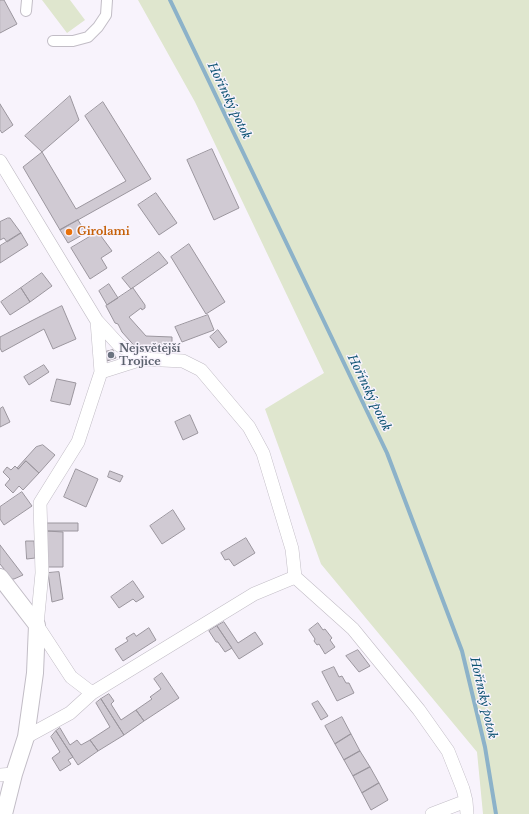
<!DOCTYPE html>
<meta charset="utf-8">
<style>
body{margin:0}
canvas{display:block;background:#f8f3fc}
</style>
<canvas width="529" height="814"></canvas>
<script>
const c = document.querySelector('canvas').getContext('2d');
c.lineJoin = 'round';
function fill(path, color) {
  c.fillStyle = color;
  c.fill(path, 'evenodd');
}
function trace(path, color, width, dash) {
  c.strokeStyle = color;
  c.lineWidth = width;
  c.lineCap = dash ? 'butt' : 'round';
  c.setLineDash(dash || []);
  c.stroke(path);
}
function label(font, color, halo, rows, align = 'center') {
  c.font = font + ' "Libre Baskerville",serif';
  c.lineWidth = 3;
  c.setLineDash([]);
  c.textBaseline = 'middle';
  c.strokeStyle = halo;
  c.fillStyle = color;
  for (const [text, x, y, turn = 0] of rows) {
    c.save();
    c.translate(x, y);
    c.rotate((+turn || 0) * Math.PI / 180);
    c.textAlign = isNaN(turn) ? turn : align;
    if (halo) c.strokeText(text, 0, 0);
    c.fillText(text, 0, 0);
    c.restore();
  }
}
fill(new Path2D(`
 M42,0H70L85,20L67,33Z
 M138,0H529V814H483L477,752L321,564L265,409L324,373L195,102Z`), '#dfe6ce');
trace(new Path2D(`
 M170,0L387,453L462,651L485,747L496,814`), '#8cb2c9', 4);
const building = new Path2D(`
 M0,0H4L17,24L0,33Z
 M70,96L79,120L42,152L25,136Z
 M103,102L151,179L60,230L23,167L42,152L76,209L126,181L85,116Z
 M0,104L13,125L2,133L0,130Z
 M212,149L239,208L214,220L187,160Z
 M156,193L177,223L159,235L138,205Z
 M8,218H10L21,233L7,242L4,238L0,240V222Z
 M78,220L84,230L83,232L84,234L68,243L60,230Z
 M98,232L112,251L101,258L107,268L90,279L71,248Z
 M21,233L28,245L0,263V246Z
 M189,244L225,302L206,314L171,257Z
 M159,252L168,263L131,289L122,278Z
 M42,273L52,286L30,302L21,288Z
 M109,284L118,298L107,305L99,291Z
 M21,288L30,302L10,315L1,302Z
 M133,288L145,305V308L142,310L141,308L129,317L146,336L172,337V351H139L122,332L118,324L115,323L106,306Z
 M62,306L76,339L53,349L44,329L2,352L0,348V337L41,316Z
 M208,315L214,330L182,342L175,327Z
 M218,330L227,342L219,348L210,337Z
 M113,350L116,358L107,361L105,352Z
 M44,365L49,372L29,385L24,377Z
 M57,379L76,383L70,405L51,401Z
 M3,407L10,422L0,427V409Z
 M190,415L198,433L183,440L175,422Z
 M43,445L55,455L39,473L26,461L18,469L17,468L36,447Z
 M26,461L39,473L23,490L19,486L13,493L5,485L10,479L3,472L7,467L11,470L15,466L18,469Z
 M76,469L98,479L86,507L64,497Z
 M110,471L123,476L120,482L108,477Z
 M22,492L32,506L4,525L0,519V507Z
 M173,510L185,529L162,544L150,526Z
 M47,523H78V531H47Z
 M47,531L63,532V567H47Z
 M246,538L255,553L234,566L229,559L225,560L221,553Z
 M26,541H34L35,558L27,559Z
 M0,545L23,575L14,579H12L0,564Z
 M59,572L63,599L52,602L48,573Z
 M133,581L144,597L136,602L133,599L119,608L111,597Z
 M224,622L238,643L255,632L263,644L239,659L217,626Z
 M318,623L323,630L325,629L332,638L330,640L335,647L325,654L319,644L317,645L314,641L315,639L309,630Z
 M217,626L232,648L225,652L218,642H216L209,631Z
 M149,628L156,640L123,661L115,649L128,641L126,638L134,633L136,636Z
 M358,650L370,666L359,672L346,656Z
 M334,667L339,677L342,676L346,683H349L354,693L337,701L322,672Z
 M162,673L179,698L144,721L136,710L152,699L150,697L161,689L154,679Z
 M109,694L114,701L111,704L121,720L136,710L144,721L124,735L101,699Z
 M101,699L124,735L98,751L90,740L110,727L96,703Z
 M318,701L328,716L321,720L312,704Z
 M342,717L351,734L335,744L325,726Z
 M60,728L70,745L77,740L81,745L90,740L98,751L78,765L56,731Z
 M56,731L73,757L68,760L71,764L60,771L52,758L60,752L51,737Z
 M351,734L360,751L344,760L335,744Z
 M360,751L370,767L353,776L344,760Z
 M370,767L379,783L362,793L353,776Z
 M379,783L388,800L371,810L362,793Z`);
fill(building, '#d0cad3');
trace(building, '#9b969e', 1);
const pedestrian = new Path2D(`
 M26,11L27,0
 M53,41H73L88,37L98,27L106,15L107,0`);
const minor = new Path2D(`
 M0,161L97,321L119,345L142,359
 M101,372L142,359L183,361L201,370L249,427L263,453L292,549L295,577L353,629L419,710L448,751L463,789L466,801L467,814
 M92,693L71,677L37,625L42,573L40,503L78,442L101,372L97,321
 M26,737L70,713L92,693L254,594L295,577
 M0,775L14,774
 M432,814L466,801`);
const tertiary = new Path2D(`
 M0,577L37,625L35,673L26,737L14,774L4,814`);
trace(pedestrian, '#c2bdc6', 12);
trace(minor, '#c2bdc6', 14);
trace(tertiary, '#c2bdc6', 18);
trace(pedestrian, '#fff', 10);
trace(minor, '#fff', 13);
trace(tertiary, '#fff', 16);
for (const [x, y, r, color] of [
 [69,232,4,"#e8710a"],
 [111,355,4,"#6b7280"]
]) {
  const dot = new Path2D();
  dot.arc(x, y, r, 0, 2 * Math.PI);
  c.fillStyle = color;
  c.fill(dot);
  trace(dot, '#f8f3fc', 1.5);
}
label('bold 11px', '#c56008', '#f8f3fc', [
 ["Girolami",77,232]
], 'left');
label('bold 11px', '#5b616d', '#f8f3fc', [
 ["Nejsvětější",119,349],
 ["Trojice",119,362]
], 'left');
label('italic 12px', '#0f5474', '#f8f3fc', [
 ["Hořínský potok",229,101,64],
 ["Hořínský potok",369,393,64],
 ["Hořínský potok",483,698,77]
]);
</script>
